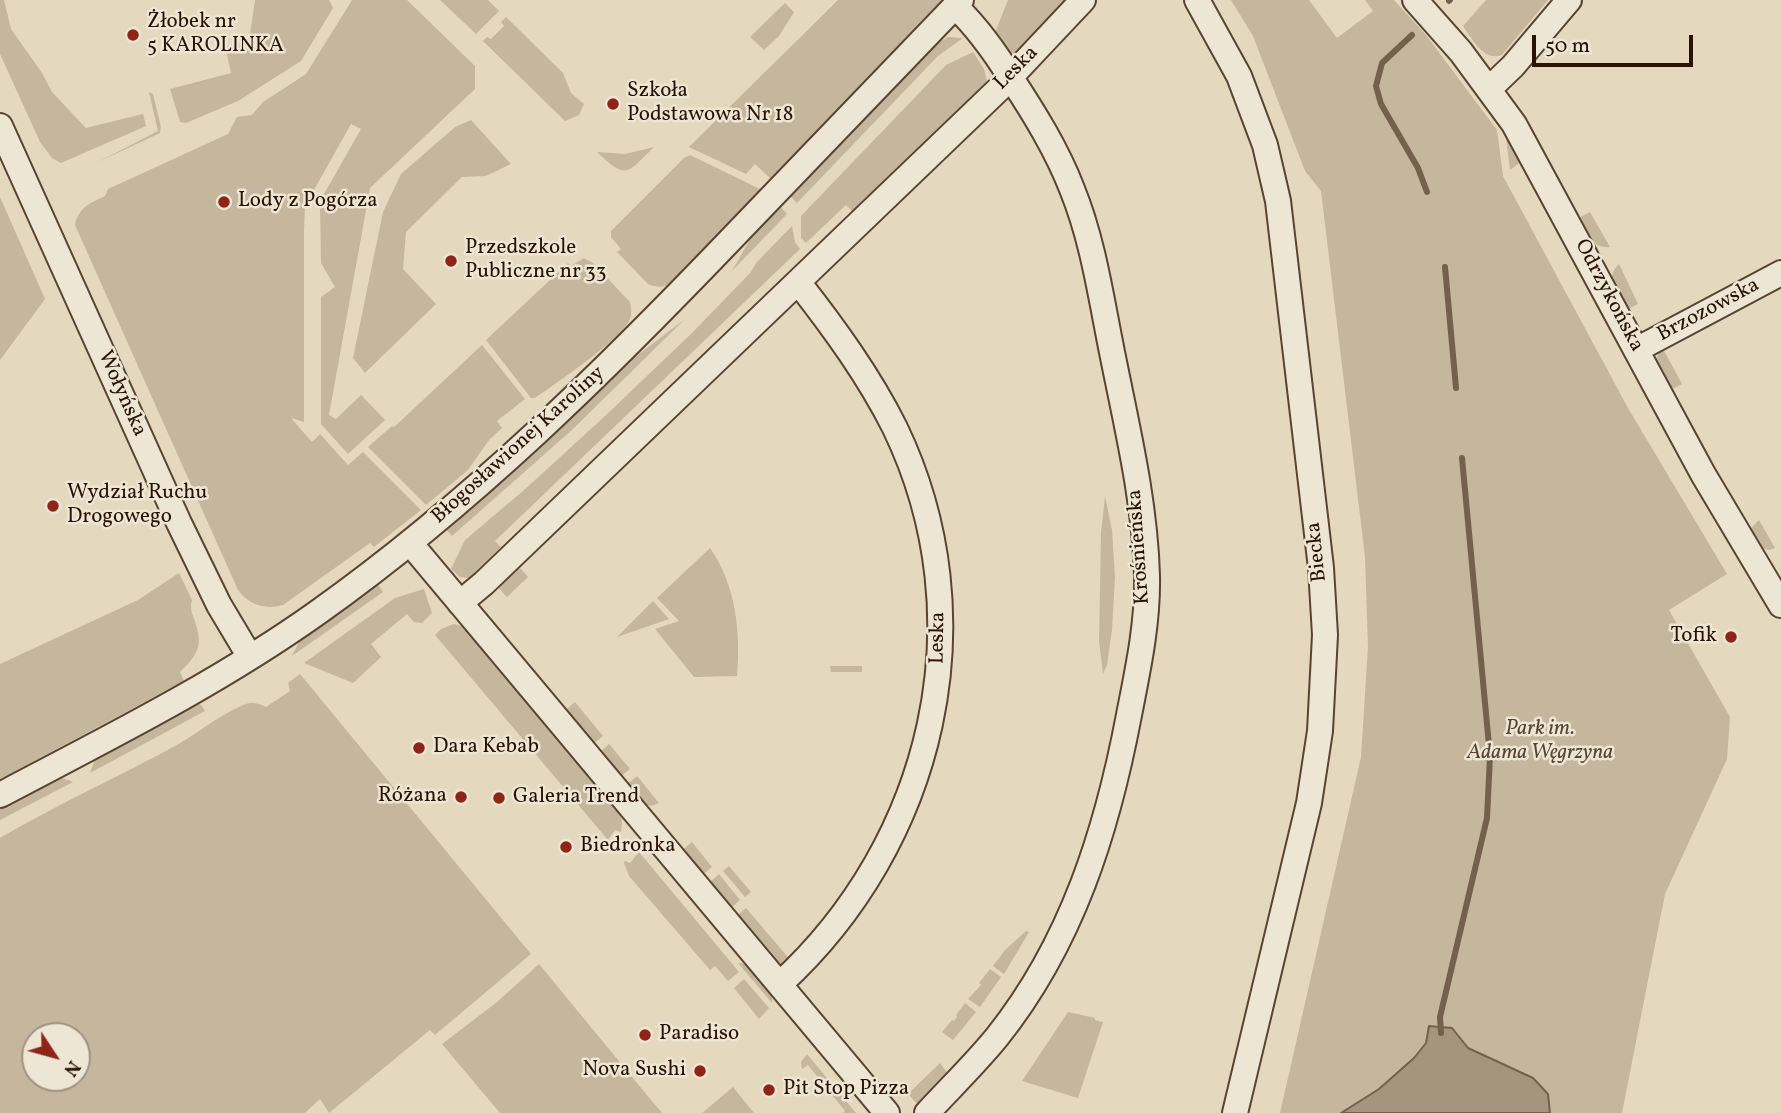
<!DOCTYPE html>
<meta charset="utf-8">
<style>
body{margin:0}
#map{position:relative;width:1781px;height:1113px;overflow:hidden;background:#e4d8be;font-family:Vollkorn,serif}
canvas{display:block}
.north{position:absolute;left:21px;top:1022px;width:70px;height:70px;box-sizing:border-box;background:#ede6d5;border:2px solid #9f9281;border-radius:50%;rotate:126deg;font-size:19px;font-weight:700;line-height:28px;text-align:center;color:#2b1303}
.north::after{content:'';display:block;margin:auto;width:24px;height:32px;background:#8f2418;clip-path:polygon(50% 0,100% 100%,50% 72%,0 100%)}
.scale{position:absolute;left:1532px;top:35px;width:161px;height:32px;box-sizing:border-box;border:4px solid #2b1303;border-top:0;padding-left:9px;font-size:21px;line-height:24px;white-space:nowrap;color:#2b1303;-webkit-text-stroke:5px #ede6d5;paint-order:stroke}
</style>
<div id="map">
<canvas width="1781" height="1113"></canvas>
<div class="north">N</div>
<div class="scale">50 m</div>
</div>
<script>
const c = document.querySelector('canvas').getContext('2d');
c.lineJoin = 'round';
function fill(path, color) {
  c.fillStyle = color;
  c.fill(path, 'evenodd');
}
function trace(path, color, width, dash) {
  c.strokeStyle = color;
  c.lineWidth = width;
  c.lineCap = dash ? 'butt' : 'round';
  c.setLineDash(dash || []);
  c.stroke(path);
}
function label(font, color, halo, rows, align = 'center') {
  c.font = font + ' Vollkorn,serif';
  c.lineWidth = 5;
  c.setLineDash([]);
  c.textBaseline = 'middle';
  c.strokeStyle = halo;
  c.fillStyle = color;
  for (const [text, x, y, turn = 0] of rows) {
    c.save();
    c.translate(x, y);
    c.rotate((+turn || 0) * Math.PI / 180);
    c.textAlign = isNaN(turn) ? turn : align;
    if (halo) c.strokeText(text, 0, 0);
    c.fillText(text, 0, 0);
    c.restore();
  }
}
fill(new Path2D(`
 M0,0H4L11,29L42,73L52,92L86,128L143,114L146,126L61,163L52,158L40,142L0,54Z
 M255,0H329L333,8L301,61L238,101L186,123L180,122L170,89L231,73L225,46L249,41Z
 M352,0H407L475,66V89L370,188L329,415L336,419L361,395L385,420L348,454L321,424V297L335,287L321,263L320,201L361,129L351,124L305,206L304,231V422L291,418L312,442L320,434L348,465L363,452L421,510L374,547L370,543L283,605C265,610 249,605 238,590L75,225C79,207 90,203 105,196L108,189L228,134L237,117L252,115L263,102L306,74Z
 M440,0H488L499,11L476,34Z
 M838,0H944L772,180L755,164L746,174L689,147Z
 M1008,0H1073L1016,54L1008,52L994,35Z
 M1231,0H1309L1337,38L1373,11L1365,0H1394L1426,35L1497,130L1503,176L1628,408L1727,574L1669,610L1730,717L1727,759L1665,894L1622,1113H1280L1361,757L1368,647L1365,557L1321,191L1305,171L1253,36Z
 M1486,0H1548L1502,55C1484,62 1472,39 1463,26Z
 M785,3L794,12L779,36L764,50L750,37Z
 M506,17L563,73L571,93L584,104L579,115L565,121L483,41L487,37L491,39L504,26L501,22Z
 M948,37L963,38L938,56L797,203L790,196L933,46Z
 M973,52L984,69L987,82L974,94L973,98L854,213L846,205L806,243L801,238V216L946,65Z
 M149,92L153,94L161,127L160,133L98,162L158,131Z
 M471,120L511,164L486,176L462,177L406,232L403,269L436,304L365,373L353,358L383,212L401,174L455,127Z
 M1505,130L1522,161L1510,170Z
 M654,147C627,173 627,181 597,152L625,154Z
 M690,155L762,190L673,282C665,288 657,288 648,284L617,252L621,249L611,237V231L684,158Z
 M0,197L45,299L0,360Z
 M780,206L787,214L732,271L752,236Z
 M1590,212L1610,247C1593,249 1581,233 1580,217Z
 M792,226L795,242L800,249L495,541L501,547L469,578L460,577L451,569L465,540L523,491L604,417L692,333L751,272L756,263Z
 M584,258L593,263L630,302C631,308 632,313 630,319C622,339 555,384 535,398H531L486,340L568,263L571,266Z
 M1619,264L1638,304L1626,310C1618,295 1603,278 1619,264Z
 M685,319L573,429L452,536L445,528L626,364Z
 M482,345L525,399L497,421L502,428L489,440L468,470L426,505L368,447L392,426L394,427Z
 M1662,347L1682,384L1672,389L1668,388L1655,361Z
 M1105,496L1112,530L1115,577L1112,630L1107,665L1103,674L1099,641L1101,533Z
 M1759,520L1775,548L1769,550L1761,548L1750,529Z
 M710,548C736,585 741,633 737,676L694,677L655,629L679,621L657,598Z
 M516,568L521,569L528,577L507,597L497,586Z
 M179,573L192,600C190,607 191,610 193,616C203,643 201,652 180,672L184,681L0,779V664L138,600Z
 M377,583L383,592L292,656L301,638Z
 M424,589L432,613L422,623L414,622L407,614L371,644L381,657L353,683L304,663L395,598Z
 M653,601L669,619L617,637Z
 M454,624L469,628L620,810L622,822L621,832L615,830L608,840L435,635L441,629Z
 M830,666H862V672H831Z
 M300,674L531,954L435,1035L430,1030L329,1113L320,1099L305,1113H0V838C58,804 118,777 177,745C198,733 218,716 241,706C251,701 257,703 266,707L290,691L288,683ZM35,1036H77V1078H35Z
 M199,702L205,711L90,773L95,759Z
 M575,702L603,736L591,746L563,712Z
 M609,744L630,769L619,778L598,754Z
 M637,776L659,803C643,811 636,798 625,786Z
 M59,777L73,782L0,820V807Z
 M692,842L712,867L700,877L680,852Z
 M639,852L739,972L728,981L715,966L710,970L629,876L624,863L625,861L630,863Z
 M729,866L751,892L745,897L723,871Z
 M719,874L740,900L729,910L708,884Z
 M746,908L792,962L785,965L775,963L734,918Z
 M1026,931L1029,932L1004,974L993,966L1005,950Z
 M738,963L750,964L772,992V1003Z
 M539,964L646,1094L662,1113H500L442,1044L497,1002Z
 M990,969L1001,977L980,1007L968,999L981,985L979,983Z
 M744,979L769,1008L759,1019L734,988Z
 M965,1003L976,1012L953,1040L942,1032L952,1020L954,1021L957,1017L956,1015Z
 M1068,1012L1095,1018V1020L1103,1022L1078,1098L1022,1081Z
 M807,1054L856,1113H857H843L845,1111L808,1065L802,1069L801,1062Z
 M940,1063L948,1074L919,1106L908,1094Z
 M733,1087L754,1113H702Z`), '#c5b79e');
const water = new Path2D(`
 M1429,1026L1452,1028L1468,1048L1533,1078L1548,1094L1550,1113H1341L1379,1089L1414,1058L1426,1043Z`);
fill(water, '#a5957e');
trace(water, '#74614d', 2);
trace(new Path2D(`
 M1449,1L1450,0
 M1412,35L1382,63L1376,86L1381,104L1418,168L1427,192
 M1445,267L1456,388
 M1441,1033L1440,1017L1487,818L1490,756L1462,458`), '#74614d', 6);
const minor = new Path2D(`
 M1197,0L1239,76L1265,145L1278,201L1321,568L1325,635L1320,731L1309,803L1235,1113
 M1415,0L1461,52L1514,124L1703,474L1781,605
 M1489,89L1513,66L1569,0
 M0,126L179,523L219,605L250,657
 M1636,350L1781,273
 M410,543L887,1113
 M460,603L484,583L1002,86L1083,0
 M0,795C108,738 217,684 317,613C472,503 607,369 738,232C812,155 887,78 961,0
 M780,984C934,843 987,619 895,428C869,376 834,328 798,282
 M927,1113C950,1088 975,1064 997,1037C1072,943 1107,831 1129,715C1138,669 1148,623 1147,576C1145,498 1125,419 1110,342C1100,291 1092,238 1072,189C1057,150 1034,113 1011,78C995,52 977,27 955,6`);
trace(minor, '#594432', 28);
trace(minor, '#ede6d5', 24);
for (const [x, y, r, color] of [
 [133,35,7,"#8f2418"],
 [613,104,7,"#8f2418"],
 [224,202,7,"#8f2418"],
 [451,261,7,"#8f2418"],
 [53,506,7,"#8f2418"],
 [1731,637,7,"#8f2418"],
 [419,748,7,"#8f2418"],
 [461,797,7,"#8f2418"],
 [499,798,7,"#8f2418"],
 [566,847,7,"#8f2418"],
 [645,1035,7,"#8f2418"],
 [700,1071,7,"#8f2418"],
 [769,1090,7,"#8f2418"]
]) {
  const dot = new Path2D();
  dot.arc(x, y, r, 0, 2 * Math.PI);
  c.fillStyle = color;
  c.fill(dot);
  trace(dot, '#ede6d5', 2.5);
}
label('21px', '#2b1303', '#ede6d5', [
 ["Żłobek nr",147,23],
 ["5 KAROLINKA",147,47],
 ["Szkoła",627,92],
 ["Podstawowa Nr 18",627,116],
 ["Lody z Pogórza",238,202],
 ["Przedszkole",465,249],
 ["Publiczne nr 33",465,273],
 ["Wydział Ruchu",67,494],
 ["Drogowego",67,518],
 ["Tofik",1717,637,"right"],
 ["Dara Kebab",433,748],
 ["Różana",447,797,"right"],
 ["Galeria Trend",513,798],
 ["Biedronka",580,847],
 ["Paradiso",659,1035],
 ["Nova Sushi",686,1071,"right"],
 ["Pit Stop Pizza",783,1090]
], 'left');
label('21px', '#2b1303', '#ede6d5', [
 ["Leska",1017,69,-45],
 ["Odrzykońska",1608,296,62],
 ["Brzozowska",1709,311,-28],
 ["Wołyńska",121,394,66],
 ["Błogosławionej Karoliny",519,446,-42],
 ["Krośnieńska",1140,547,-94],
 ["Biecka",1318,552,-96],
 ["Leska",939,638,-89]
]);
label('italic 21px', '#594432', '#ede6d5', [
 ["Park im.",1540,730],
 ["Adama Węgrzyna",1540,754]
]);
</script>
